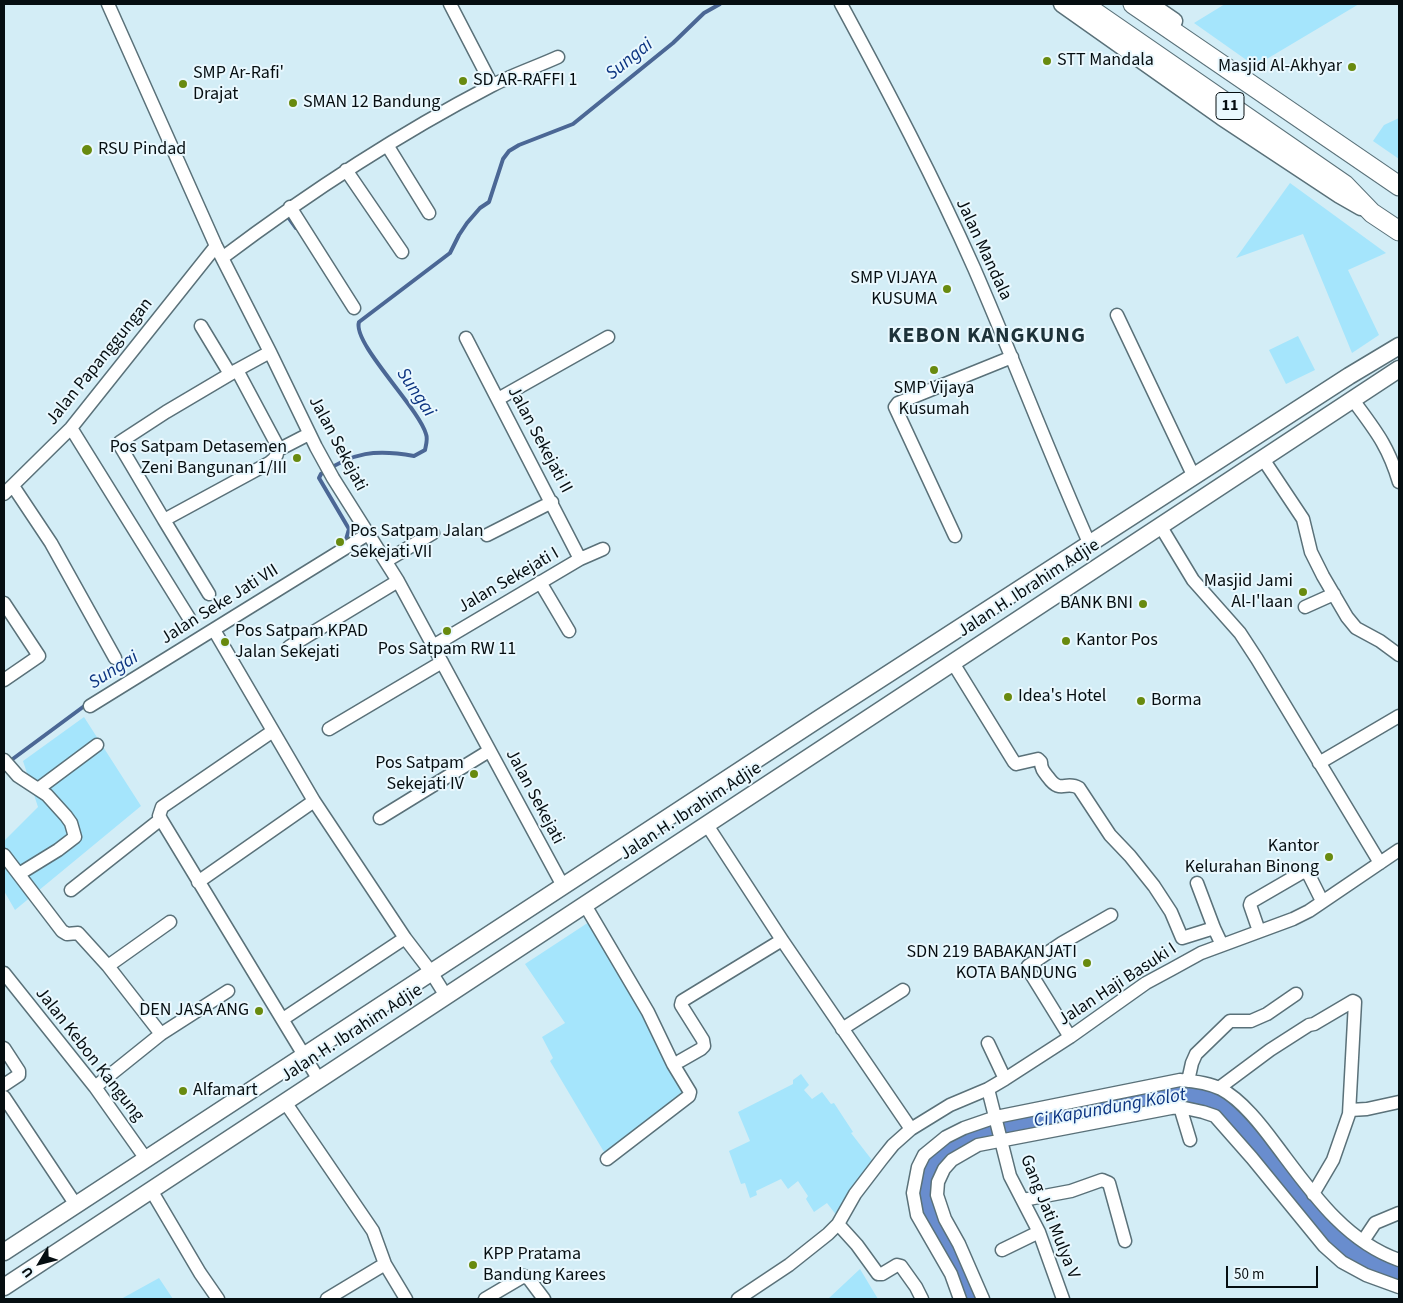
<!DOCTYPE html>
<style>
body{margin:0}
#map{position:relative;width:1403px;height:1303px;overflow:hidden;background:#d3edf6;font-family:"Source Sans 3",sans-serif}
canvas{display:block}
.frame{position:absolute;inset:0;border:5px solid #060e11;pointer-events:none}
.north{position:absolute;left:15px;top:1238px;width:50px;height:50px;-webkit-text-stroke:4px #e9f8fe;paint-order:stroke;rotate:233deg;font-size:14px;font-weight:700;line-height:20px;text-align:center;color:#060e11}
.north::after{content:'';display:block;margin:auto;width:18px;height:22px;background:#060e11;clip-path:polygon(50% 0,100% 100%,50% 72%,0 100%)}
.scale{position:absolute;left:1226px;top:1266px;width:92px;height:22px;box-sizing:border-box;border:2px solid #060e11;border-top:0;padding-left:6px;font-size:15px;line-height:18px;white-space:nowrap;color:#060e11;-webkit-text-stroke:4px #e9f8fe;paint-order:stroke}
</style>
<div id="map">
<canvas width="1403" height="1303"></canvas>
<div class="frame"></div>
<div class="north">U</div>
<div class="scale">50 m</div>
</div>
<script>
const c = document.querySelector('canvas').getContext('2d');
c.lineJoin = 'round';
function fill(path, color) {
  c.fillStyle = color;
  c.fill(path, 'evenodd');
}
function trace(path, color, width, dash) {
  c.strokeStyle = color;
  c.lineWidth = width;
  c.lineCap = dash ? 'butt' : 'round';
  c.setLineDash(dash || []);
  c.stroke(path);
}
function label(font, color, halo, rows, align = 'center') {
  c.font = font + ' "Source Sans 3",sans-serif';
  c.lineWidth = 4;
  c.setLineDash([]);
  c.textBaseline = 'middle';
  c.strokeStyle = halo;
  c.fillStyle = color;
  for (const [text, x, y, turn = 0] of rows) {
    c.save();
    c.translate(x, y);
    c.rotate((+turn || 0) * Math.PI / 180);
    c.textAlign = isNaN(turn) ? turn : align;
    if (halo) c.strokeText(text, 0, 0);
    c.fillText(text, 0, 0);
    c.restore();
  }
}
fill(new Path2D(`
 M1225,4H1359L1255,66L1194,23Z
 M1399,118V159L1373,141L1384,125Z
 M1290,183L1386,253L1348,270L1379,335L1352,353L1303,234L1236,258Z
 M1298,336L1315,370L1286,384L1269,350Z
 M84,717L141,806L15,910L4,891V841L38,807L23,761Z
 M589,922L647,1008L687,1094L607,1157L550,1061L553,1058L542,1037L565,1023L525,964Z
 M801,1074L809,1085L804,1090L812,1099L822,1092L831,1104L834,1103L853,1132L851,1133L875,1164L837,1216L827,1203L814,1212L806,1199L808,1196L798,1181L788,1189L781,1179L756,1191L757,1195L750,1198L745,1183L741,1184L729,1151L750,1141L738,1112L793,1084V1080Z
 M860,1269L878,1299H828L829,1298Z
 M159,1278L173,1299H121Z`), '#a5e5fc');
trace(new Path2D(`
 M286,214L296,228
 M345,543L349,529L319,478L321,474C353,452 376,449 414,456L425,450C426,445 428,439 426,434C419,408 352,343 359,322L450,253L459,235L467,223L480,208L489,202L503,159L509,151L519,145L573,124L673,43L704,13L720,4
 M10,761L87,704`), '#4b6795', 4);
trace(new Path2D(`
 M972,1299L964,1275L941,1231L928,1203L927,1184L936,1164L947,1151L970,1136L1186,1092L1214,1098L1239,1117L1332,1233L1358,1255L1389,1270L1399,1273`), '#698dce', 22);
const minor = new Path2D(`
 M108,4L216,246L270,352L316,447L333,478L398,581L563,886
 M450,4L492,85
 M841,4C888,91 934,178 974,268C1014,360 1049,453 1090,545
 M387,145L429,213
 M346,170L402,252
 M290,207L354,308
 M222,258C307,194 397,135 491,86C512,75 536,67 558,57
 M1117,315L1194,477
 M201,326L230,374
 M466,338L580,559
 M237,370L270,352
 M498,399L608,337
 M1353,400C1375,430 1388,445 1399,482
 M71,428L189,618
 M278,450L309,434
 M1263,459L1303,519L1311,552L1323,576L1347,617L1356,628L1380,641L1399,655
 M13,486L51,543L115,658
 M4,494L71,428L216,246
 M164,520L119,444L120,442L166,412L237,370L276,443C279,453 277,458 269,463L164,520L209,594
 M1161,527L1193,580L1240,633L1257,659L1380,863
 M487,535L552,502
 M955,536L895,407L898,403L903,401L1012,357
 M386,561L433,533
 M540,582L569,631
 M4,603L39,656L4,680
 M1305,607L1334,594
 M214,630L314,801L405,938L431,972L446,996
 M433,646L580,559L603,549
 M289,647L398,581
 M953,663L1014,762L1016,764L1038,759L1041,762C1041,769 1044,772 1048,777C1061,795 1065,780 1079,788L1110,835L1130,856L1154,886L1171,912L1182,938L1214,928
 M90,706L368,534
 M329,729L442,662
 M273,731L162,807L159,816L319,1080
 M4,760L18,776L47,795L66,816L71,823L75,837L58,850L19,874
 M1319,763L1399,716
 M38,789L97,745
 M380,818L489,751
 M707,825L782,940L911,1129
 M4,855L62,931L67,934L78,933L108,966L161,1034
 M198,882L314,801
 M1197,883L1214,928L1222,945
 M71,890L161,819
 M585,905L648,1012L673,1064L690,1092L689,1096L607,1159
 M1259,931L1250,905L1251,902L1301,873L1306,872L1308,873L1322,901
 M108,966L170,922
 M4,973L95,1087L146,1159
 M283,1019L405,938
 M842,1029L903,990
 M1070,1037L1028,969V966L1062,943L1111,915
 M988,1043L1005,1079
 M4,1048L19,1071V1075L4,1085
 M680,1061L701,1049L704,1046L703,1040L681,1005L682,1001L782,940
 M1188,1081L1192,1063L1196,1054L1230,1021H1251L1267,1014L1296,994
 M95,1087L161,1034L228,991
 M1219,1088L1270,1050L1309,1025L1314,1024L1353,1001L1355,1002L1349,1114L1333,1160L1313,1194
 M988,1089L1010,1176L1039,1232L1063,1299
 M4,1097L76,1205
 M285,1102L373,1231L385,1264L406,1299
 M1180,1107L1190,1140
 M1350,1110L1367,1109L1399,1102
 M151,1190L200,1273L218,1299
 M1023,1200L1071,1191L1102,1180L1109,1183L1125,1241
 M838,1224L857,1245L878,1274H882L897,1265L901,1266L916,1287L922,1299
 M1363,1241L1375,1223L1399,1213
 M1002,1250L1039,1232
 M327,1299L385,1264
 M485,1299L524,1276L529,1279L544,1299
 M738,1299L789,1265L828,1234L838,1224L855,1194L881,1160L893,1145L911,1129L950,1105L988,1089L1005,1079L1070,1037L1146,983L1172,969L1201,953L1293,919L1309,911L1399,850
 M960,1299L951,1274L917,1215L913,1193L918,1167L924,1155L946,1137L964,1128L996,1117L1180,1080C1193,1081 1209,1083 1221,1089C1242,1100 1262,1126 1276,1145C1310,1190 1344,1241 1399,1260
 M983,1299L959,1244L945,1219L937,1195L938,1182L944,1169L952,1160L978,1145L1171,1108L1180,1107L1203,1112L1215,1116L1252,1158L1324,1246L1342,1262L1366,1275L1399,1287`);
const major = new Path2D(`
 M1062,4L1222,117L1340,195L1361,207
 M1149,4L1174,21
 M4,1252L820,718L1349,376L1399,346
 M4,1287L1399,369`);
const highway = new Path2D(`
 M1083,4L1345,185L1372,213L1399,231
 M1133,4L1399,186`);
trace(minor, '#5a7179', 15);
trace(major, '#5a7179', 19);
trace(highway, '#5a7179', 21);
trace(minor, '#fff', 12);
trace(major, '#fff', 16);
trace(highway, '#fff', 19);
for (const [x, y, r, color] of [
 [1047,61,5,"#688a0f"],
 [1352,67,5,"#688a0f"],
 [463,81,5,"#688a0f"],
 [183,84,5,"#688a0f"],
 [293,103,5,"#688a0f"],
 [87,150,6,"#688a0f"],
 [947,289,5,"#688a0f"],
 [934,370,5,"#688a0f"],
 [297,458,5,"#688a0f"],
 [340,542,5,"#688a0f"],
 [1303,592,5,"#688a0f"],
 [1143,604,5,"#688a0f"],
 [447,631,5,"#688a0f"],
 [1066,641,5,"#688a0f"],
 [225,642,5,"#688a0f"],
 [1008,697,5,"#688a0f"],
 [1141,701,5,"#688a0f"],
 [474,774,5,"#688a0f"],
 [1329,857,5,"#688a0f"],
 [1087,963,5,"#688a0f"],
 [259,1011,5,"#688a0f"],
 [183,1091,5,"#688a0f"],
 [473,1265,5,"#688a0f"]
]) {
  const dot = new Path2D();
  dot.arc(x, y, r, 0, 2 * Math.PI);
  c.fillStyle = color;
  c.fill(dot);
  trace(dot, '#e9f8fe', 2);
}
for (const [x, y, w] of [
 [1230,106,28]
]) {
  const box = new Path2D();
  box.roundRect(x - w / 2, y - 13.5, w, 27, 4);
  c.fillStyle = '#e9f8fe';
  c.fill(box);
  trace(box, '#060e11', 1);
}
label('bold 16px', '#060e11', null, [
 ["11",1230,106]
]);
label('18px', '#060e11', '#e9f8fe', [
 ["STT Mandala",1057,61],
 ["Masjid Al-Akhyar",1342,67,"right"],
 ["SMP Ar-Rafi'",193,74],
 ["Drajat",193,95],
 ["SD AR-RAFFI 1",473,81],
 ["SMAN 12 Bandung",303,103],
 ["RSU Pindad",98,150],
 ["SMP VIJAYA",937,279,"right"],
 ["KUSUMA",937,300,"right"],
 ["SMP Vijaya",934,389,"center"],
 ["Kusumah",934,410,"center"],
 ["Pos Satpam Detasemen",287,448,"right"],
 ["Zeni Bangunan 1/III",287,469,"right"],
 ["Pos Satpam Jalan",350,532],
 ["Sekejati VII",350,553],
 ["Masjid Jami",1293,582,"right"],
 ["Al-I'laan",1293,603,"right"],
 ["BANK BNI",1133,604,"right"],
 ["Pos Satpam KPAD",235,632],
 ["Jalan Sekejati",235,653],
 ["Kantor Pos",1076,641],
 ["Pos Satpam RW 11",447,650,"center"],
 ["Idea's Hotel",1018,697],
 ["Borma",1151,701],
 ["Pos Satpam",464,764,"right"],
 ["Sekejati IV",464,785,"right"],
 ["Kantor",1319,847,"right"],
 ["Kelurahan Binong",1319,868,"right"],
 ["SDN 219 BABAKANJATI",1077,953,"right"],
 ["KOTA BANDUNG",1077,974,"right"],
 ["DEN JASA ANG",249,1011,"right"],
 ["Alfamart",193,1091],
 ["KPP Pratama",483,1255],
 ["Bandung Karees",483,1276]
], 'left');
label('18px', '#060e11', '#e9f8fe', [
 ["Jalan Mandala",983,250,65],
 ["Jalan Papanggungan",100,362,-51],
 ["Jalan Sekejati II",539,440,62],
 ["Jalan Sekejati",337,444,62],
 ["Jalan Sekejati I",509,581,-30],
 ["Jalan H. Ibrahim Adjie",1029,589,-33],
 ["Jalan Seke Jati VII",220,605,-32],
 ["Jalan Sekejati",534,797,62],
 ["Jalan H. Ibrahim Adjie",691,812,-33],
 ["Jalan Haji Basuki I",1118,985,-33],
 ["Jalan H. Ibrahim Adjie",352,1034,-33],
 ["Jalan Kebon Kangung",89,1055,52],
 ["Gang Jati Mulya V",1049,1217,68]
]);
label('italic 19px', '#0c3481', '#e9f8fe', [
 ["Sungai",630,60,-39],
 ["Sungai",415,393,56],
 ["Sungai",114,671,-32],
 ["Ci Kapundung Kolot",1110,1109,-10]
]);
c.letterSpacing = '1px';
label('bold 22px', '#1d3239', '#e9f8fe', [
 ["KEBON KANGKUNG",987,337]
]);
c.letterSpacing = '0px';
</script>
